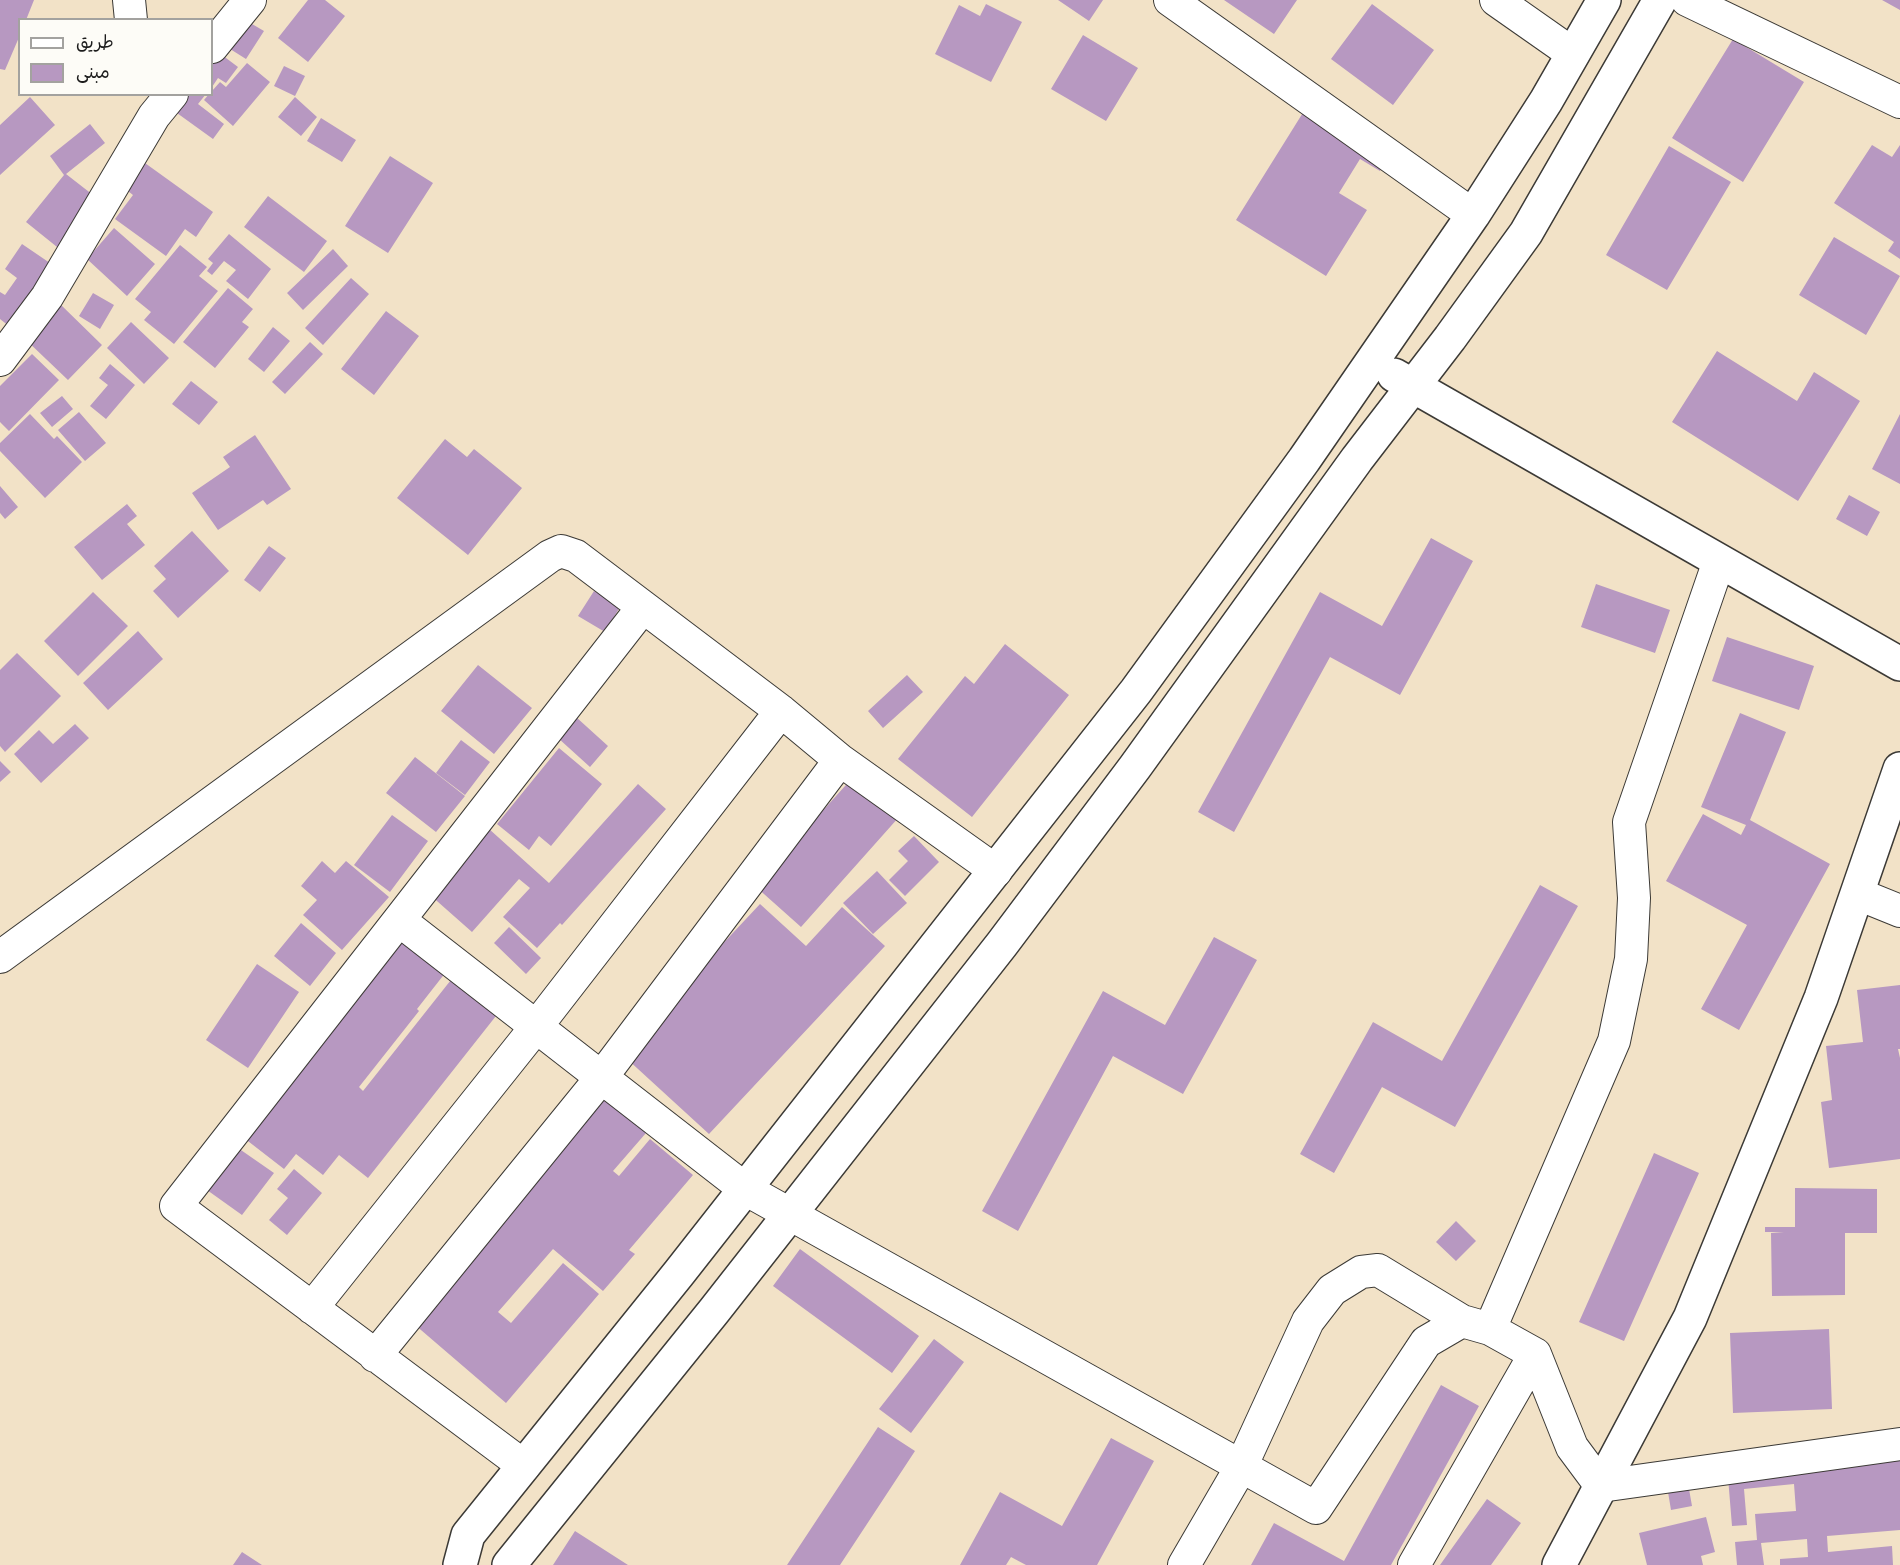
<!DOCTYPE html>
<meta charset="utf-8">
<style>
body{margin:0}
#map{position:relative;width:1900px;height:1565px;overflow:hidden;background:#f2e2c7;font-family:"Balsamiq Sans","Playpen Sans Arabic",sans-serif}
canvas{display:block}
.legend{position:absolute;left:18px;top:18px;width:195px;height:78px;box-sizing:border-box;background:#fdfcf7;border:2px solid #a3a29f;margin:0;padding:8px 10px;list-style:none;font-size:18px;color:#1c1c1c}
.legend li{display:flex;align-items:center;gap:12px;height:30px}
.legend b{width:30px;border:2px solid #a3a29f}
</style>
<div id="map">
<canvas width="1900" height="1565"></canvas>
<ul class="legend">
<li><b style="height:8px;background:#fff"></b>طريق</li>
<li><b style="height:16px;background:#b798c1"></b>مبنى</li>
</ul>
</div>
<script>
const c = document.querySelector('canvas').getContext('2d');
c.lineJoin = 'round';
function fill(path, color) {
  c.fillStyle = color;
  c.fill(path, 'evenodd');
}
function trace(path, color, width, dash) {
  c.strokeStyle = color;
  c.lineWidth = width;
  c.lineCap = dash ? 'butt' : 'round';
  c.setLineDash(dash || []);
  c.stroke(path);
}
fill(new Path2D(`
 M0,0H34L26,20H20V35L5,70L0,69Z
 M246,0H267L252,24L264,31L246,59L219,42Z
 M308,0H325L345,16L308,62L278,38Z
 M1058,0H1103L1089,21Z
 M1224,0H1297L1274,34Z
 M1882,0H1900V10Z
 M986,4L1022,22L991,82L935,54L959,5L980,16Z
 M1372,4L1434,50L1393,105L1331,59Z
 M1083,35L1138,68L1106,121L1051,89Z
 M1733,39L1804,82L1743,182L1672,138Z
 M214,49L238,67L226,83L218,78L212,87V52Z
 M247,63L270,82L233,126L204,100L209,94H212V91L220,82L226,87Z
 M284,66L305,76L295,96L274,86Z
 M180,94H206L198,104L224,124L213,139L170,108Z
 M1314,95L1395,145L1380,171L1360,159L1339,193L1367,210L1326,276L1236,220Z
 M30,97L55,125L0,175V125Z
 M295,97L317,117L301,136L278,117Z
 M321,118L356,140L342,162L307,141Z
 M90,124L105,143L66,174L102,202L62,251L26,222L64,175L50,156Z
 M1872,145L1892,157L1900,145V259L1888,251L1894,242L1834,203Z
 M1669,146L1731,182L1667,290L1606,255Z
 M390,156L433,183L388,253L345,226Z
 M138,158L213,212L196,237L185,229L166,256L115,219L133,195L119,184Z
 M268,196L327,241L304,272L244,227Z
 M114,228L155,264L127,296L87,259Z
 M229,234L271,269L248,299L226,281L236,270L224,261L212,275L207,271L213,263L208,259Z
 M1834,237L1900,276L1866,335L1799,295Z
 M22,244L72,278L58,302L102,345L68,380L24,338L0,319V292L5,295L17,278L5,269Z
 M180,245L207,267L199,276L218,291L174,344L144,320L151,312L135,299Z
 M333,249L348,266L303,310L287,293Z
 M351,278L369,294L323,345L305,328Z
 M228,288L253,309L242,322L249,327L215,368L183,342Z
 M93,293L114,305L100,329L79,316Z
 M386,311L419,336L374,395L341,369Z
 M131,322L169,358L144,384L107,348Z
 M273,327L290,341L264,372L248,359Z
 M310,342L323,354L285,394L272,382Z
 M1717,351L1797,401L1814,372L1860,401L1798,501L1672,422Z
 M32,354L59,380L9,431L0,422V386Z
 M110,364L135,385L106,419L90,406L108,385L99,378Z
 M191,381L218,402L199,425L172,404Z
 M62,396L73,409L52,427L40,413Z
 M79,412L106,443L85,461L58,430Z
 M30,414L54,439L57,436L82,462L45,498L0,451V443Z
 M1900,414V484L1872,469Z
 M255,435L291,489L267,505L263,500L218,530L192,493L230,467L223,457Z
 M445,439L467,457L474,449L522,488L468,555L397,498Z
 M0,486L18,507L5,519L0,513Z
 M1849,495L1880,512L1867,536L1836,519Z
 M127,504L137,516L127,524L145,545L102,580L74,547Z
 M192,531L229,571L178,618L153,591L166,579L154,566Z
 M1431,538L1473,561L1400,695L1330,657L1234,832L1198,812L1320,592L1382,626Z
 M269,546L286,558L260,592L244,580Z
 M1596,584L1670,610L1655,653L1581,627Z
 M594,591L620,607L605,632L578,616Z
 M93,592L128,626L78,676L44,641Z
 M138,631L163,659L108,710L83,683Z
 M1727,637L1814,666L1799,710L1712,681Z
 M1005,644L1069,695L972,817L898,759L965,676L974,684Z
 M17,653L61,696L5,752L0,746V670Z
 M478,665L532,708L494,754L441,711Z
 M907,675L923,692L883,728L868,711Z
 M1740,713L1786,732L1750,820L1830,864L1739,1030L1701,1009L1747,925L1666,881L1703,814L1741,835L1746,825L1701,807Z
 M576,717L608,746L590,767L558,738Z
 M75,724L89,738L41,783L14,754L39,730L53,744Z
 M461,740L490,762L465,795L436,773Z
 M559,748L602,784L551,846L539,836L529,850L497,824Z
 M415,757L465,796L436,832L386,793Z
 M0,761L11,772L0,782Z
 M854,776L899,817L801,927L755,886Z
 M638,784L666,809L562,925L560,923L537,948L503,917L530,888L519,879L472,932L429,894L488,828L549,883Z
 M392,815L428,841L390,892L354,865Z
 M914,836L939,862L905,896L889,880L908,861L898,851Z
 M322,861L335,873L346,861L389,897L342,950L303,915L317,900L301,886Z
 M877,871L907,903L873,934L843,903Z
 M1540,885L1578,906L1455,1127L1382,1087L1334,1173L1300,1154L1373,1022L1442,1061Z
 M760,904L806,946L842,907L885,946L709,1134L626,1058L658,1013Z
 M301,923L336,953L310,986L274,956Z
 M509,927L541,958L526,974L494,943Z
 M410,928L453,963L417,1009L419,1011L359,1087L363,1091L462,966L507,1002L368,1178L339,1155L323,1175L296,1154L284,1169L244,1138Z
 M1214,937L1257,960L1183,1094L1113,1056L1018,1231L982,1211L1103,991L1165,1025Z
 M257,964L299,992L248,1068L206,1040Z
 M1900,985V1049H1898L1900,1058V1159L1829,1168L1821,1102L1832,1100L1826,1046L1863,1042L1857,990Z
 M600,1093L646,1133L613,1171L619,1176L650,1139L693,1175L629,1250L635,1254L603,1291L553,1249L498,1312L511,1323L563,1263L599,1294L506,1403L407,1318Z
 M238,1148L274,1173L242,1215L207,1190Z
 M1654,1153L1699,1173L1624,1341L1579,1322Z
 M294,1169L322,1193L287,1235L269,1220L288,1198L277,1189Z
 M1795,1188L1877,1189V1233H1845V1295L1772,1296L1771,1233L1784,1232H1765V1227H1795Z
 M1456,1221L1476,1241L1456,1261L1436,1242Z
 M800,1249L919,1336L892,1373L773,1286Z
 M1829,1329L1832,1409L1733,1413L1730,1333Z
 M934,1339L964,1362L911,1433L879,1409Z
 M1441,1385L1479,1406L1391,1565H1251L1274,1523L1344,1561Z
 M878,1427L915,1451L840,1565H787Z
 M1111,1438L1154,1461L1097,1565H1026L1011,1557L1006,1565H960L1000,1492L1062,1526Z
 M1900,1450V1530L1827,1536L1828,1552L1892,1546L1893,1565H1780V1559L1808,1557L1807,1539L1761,1543L1764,1565H1737L1735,1542L1757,1540L1755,1514L1796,1511L1794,1484L1744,1489L1747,1525L1732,1526L1727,1465Z
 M1689,1489L1692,1506L1671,1510L1668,1492Z
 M1487,1499L1521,1523L1491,1565H1440Z
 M1706,1517L1715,1552L1701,1556L1703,1565H1647L1639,1533Z
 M575,1531L628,1565H553Z
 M242,1552L262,1565H233Z`), '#b798c1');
const street = new Path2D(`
 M129,0L131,20
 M1170,0L1473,215
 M1496,0L1573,54
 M1687,0L1900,102
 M212,47L250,0
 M0,360L47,297L154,116L172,94
 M1719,561L1629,822L1634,898L1631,959L1614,1041L1490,1329L1535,1354L1572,1447L1601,1486L1900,1444
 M643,607L399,920L745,1189L1316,1508L1426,1342L1462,1321L1490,1329
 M1858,894L1900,911
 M399,920L176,1206L524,1466
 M0,957L550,556L561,551L576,556L781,711L840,760L996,871
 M312,1308L536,1027L781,711
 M375,1356L601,1078L840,760
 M1184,1565L1241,1467L1308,1321L1332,1290L1361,1272L1378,1270L1462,1321
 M1414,1565L1535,1354`);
const secondary = new Path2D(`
 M1394,375L1900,664
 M460,1565L468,1535L679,1273L1136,691L1304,460L1473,215L1546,101L1604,0
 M509,1565L714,1311L1002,944L1135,767L1357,459L1450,338L1526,233L1660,0
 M1559,1565L1690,1318L1821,998L1900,769`);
trace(street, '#3c3a36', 34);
trace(secondary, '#3c3a36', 36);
trace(street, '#fff', 32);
trace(secondary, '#fff', 33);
</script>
